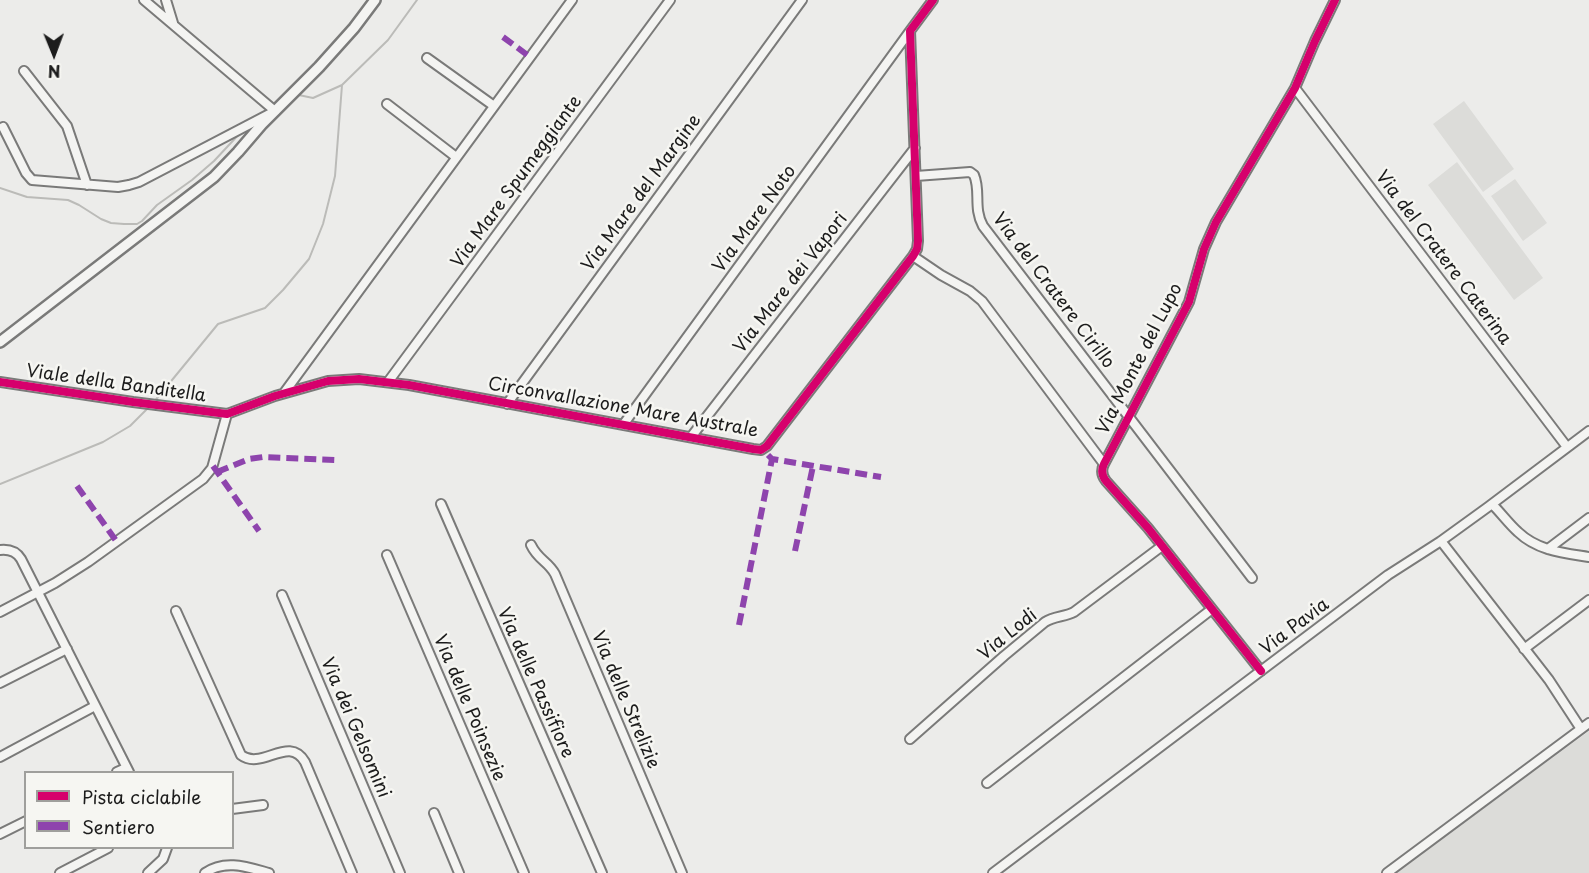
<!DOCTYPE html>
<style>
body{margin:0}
#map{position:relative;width:1589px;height:873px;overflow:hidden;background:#ececea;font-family:"Playpen Sans",sans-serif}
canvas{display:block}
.legend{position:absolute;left:24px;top:771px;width:210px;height:78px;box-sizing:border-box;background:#f6f6f2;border:2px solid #9f9f9c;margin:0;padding:8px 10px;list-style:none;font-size:18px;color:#1c1c1c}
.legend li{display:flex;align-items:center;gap:12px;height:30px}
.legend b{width:30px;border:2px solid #9f9f9c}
.north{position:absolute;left:24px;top:24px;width:60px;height:60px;-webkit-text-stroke:4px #f6f6f2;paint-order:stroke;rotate:179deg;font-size:16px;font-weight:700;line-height:24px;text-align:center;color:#1c1c1c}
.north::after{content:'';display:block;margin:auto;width:21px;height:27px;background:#1c1c1c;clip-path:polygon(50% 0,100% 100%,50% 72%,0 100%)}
</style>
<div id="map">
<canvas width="1589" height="873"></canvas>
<ul class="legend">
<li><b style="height:8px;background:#d6006c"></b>Pista ciclabile</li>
<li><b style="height:8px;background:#8e44ad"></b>Sentiero</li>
</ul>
<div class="north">N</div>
</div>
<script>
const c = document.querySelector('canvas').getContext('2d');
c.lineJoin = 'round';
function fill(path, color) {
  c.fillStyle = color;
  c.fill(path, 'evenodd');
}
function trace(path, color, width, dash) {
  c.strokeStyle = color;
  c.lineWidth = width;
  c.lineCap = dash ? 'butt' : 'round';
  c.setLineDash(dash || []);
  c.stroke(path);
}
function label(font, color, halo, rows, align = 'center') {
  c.font = font + ' "Playpen Sans",sans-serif';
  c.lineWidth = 5;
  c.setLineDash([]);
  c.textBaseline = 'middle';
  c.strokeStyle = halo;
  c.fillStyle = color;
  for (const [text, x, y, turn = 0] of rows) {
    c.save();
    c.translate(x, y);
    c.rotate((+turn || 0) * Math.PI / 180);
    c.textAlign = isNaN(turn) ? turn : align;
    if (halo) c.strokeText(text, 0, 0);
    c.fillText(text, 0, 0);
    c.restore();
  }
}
fill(new Path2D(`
 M1464,101L1514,169L1483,192L1433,124Z
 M1457,162L1543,278L1514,300L1428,185Z
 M1515,179L1547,223L1523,241L1491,196Z
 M1589,731V873H1395Z`), '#dcdcd9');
trace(new Path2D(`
 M294,94L313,98L342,85
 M0,188L27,197L68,200L79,205L101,219L111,223L124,224H137L142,221L157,205L192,180L214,161L242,131
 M154,402L218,324L265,308L283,290L309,259L323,224L335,176L342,85L388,40L417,0
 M0,484L103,442L130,426L150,406`), '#bbbbb8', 2);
const minor = new Path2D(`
 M166,0L173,23
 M427,58L494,106
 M24,71L67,126L87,185
 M1295,88L1567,447
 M387,104L456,157
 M3,127L26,173L32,180L118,187L129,185L139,182L275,111L144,0
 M916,176L970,172L974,175C981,191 973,208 983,226L1252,578
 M913,256L941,275L970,291L982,301L1104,464
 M0,382L133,402L227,414L275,396L328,381L359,379L409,385L753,449L761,450L767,446L913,256L917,249L918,241L910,31L933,0
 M388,382L670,0
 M284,393L572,0
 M507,404L802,0
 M623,425L910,31
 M691,437L915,148
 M441,504L602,873
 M1492,504C1501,513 1509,524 1518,532C1538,551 1564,553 1589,557
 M1441,541L1549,680L1581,729
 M531,545C538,560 548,561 555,574L682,873
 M1548,549L1589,518
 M0,550C9,549 16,551 21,559L129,772
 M387,555L524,873
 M282,595L400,873
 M176,611L241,755C262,771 289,734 305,762L352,873
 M0,612L55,583L88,562L203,479L212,468L227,414
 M1524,649L1589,600
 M1261,671L1148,528L1106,481C1102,476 1101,470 1104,464L1189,302L1204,249L1216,222L1295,88L1315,41L1335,0
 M0,683L67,649
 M910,739L1004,656L1045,622C1054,616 1065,617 1074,612L1162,546
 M0,757L95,706
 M117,772L126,768
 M987,783L1212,609
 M232,809L263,805
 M434,813L459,873
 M0,834L26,821
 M60,873L108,848
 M148,873L163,859L167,848
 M205,873C225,859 247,867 269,873
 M993,873L1388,575L1441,541L1488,507L1589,431
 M1387,873L1589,723`);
const major = new Path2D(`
 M0,342L214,177L238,152L262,124L319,67L354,28L375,0`);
trace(minor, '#7a7a79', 12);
trace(major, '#7a7a79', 14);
trace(minor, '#f4f4f2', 8);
trace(major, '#f4f4f2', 9);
trace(new Path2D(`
 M503,37L530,57
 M768,455L772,459L881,477
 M213,466L259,531
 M217,472L249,459L263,457L336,460
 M77,486L117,542
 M795,551L813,466
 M739,625L772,459`), '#8e44ad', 6, [12, 6]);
trace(new Path2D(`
 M0,382L133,402L227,414L275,396L328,381L359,379L409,385L753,449L761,450L767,446L913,256L917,249L918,241L910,31L933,0
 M1261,671L1148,528L1106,481C1102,476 1101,470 1104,464L1189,302L1204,249L1216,222L1295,88L1315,41L1335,0`), '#d6006c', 8);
label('18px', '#1c1c1c', '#f6f6f2', [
 ["Via Mare Spumeggiante",517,182,-54],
 ["Via Mare del Margine",642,193,-54],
 ["Via Mare Noto",755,219,-54],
 ["Via del Cratere Caterina",1443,258,53],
 ["Via Mare dei Vapori",791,283,-52],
 ["Via del Cratere Cirillo",1053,291,53],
 ["Via Monte del Lupo",1140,359,-63],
 ["Viale della Banditella",116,384,8],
 ["Circonvallazione Mare Australe",623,408,10],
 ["Via Pavia",1295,627,-37],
 ["Via Lodi",1008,635,-39],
 ["Via delle Passifiore",535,683,66],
 ["Via delle Strelizie",625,700,67],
 ["Via delle Poinsezie",469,708,67],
 ["Via dei Gelsomini",355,728,67]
]);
</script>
